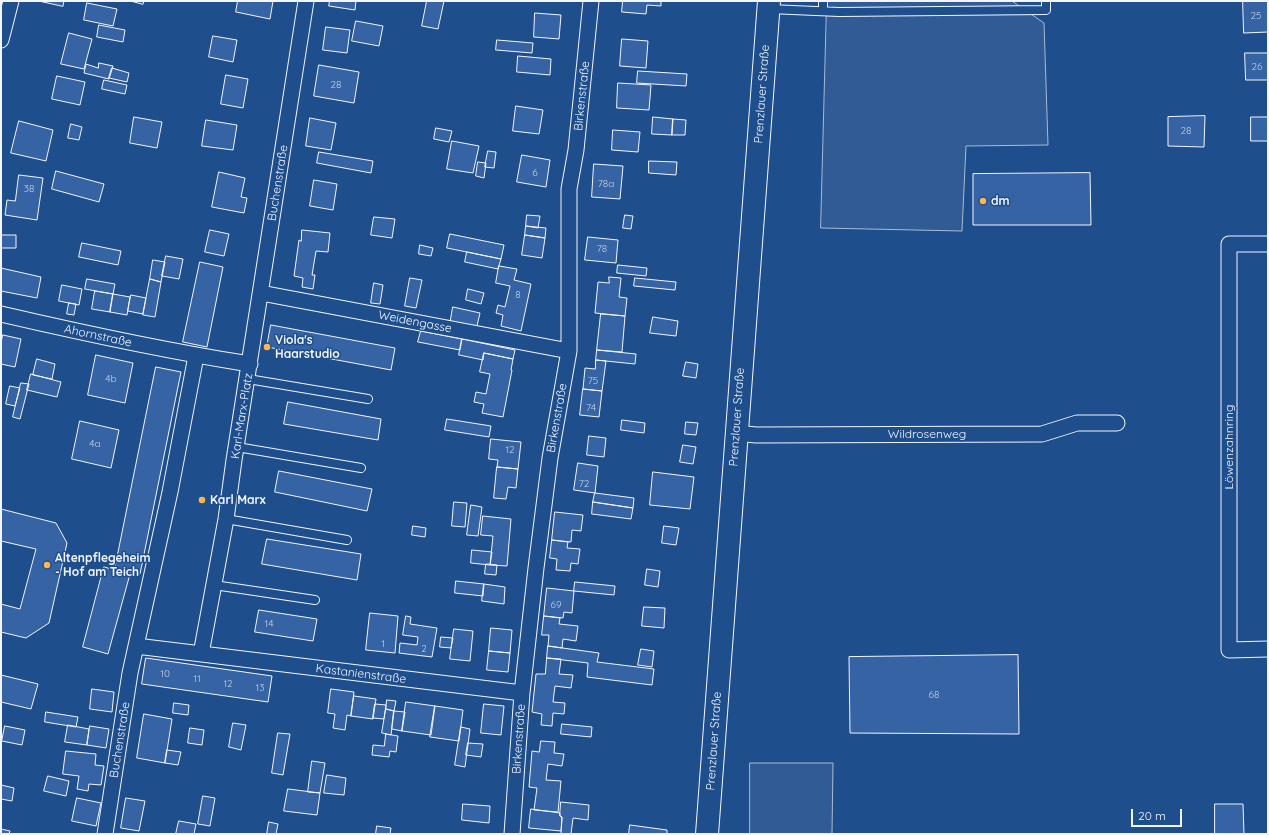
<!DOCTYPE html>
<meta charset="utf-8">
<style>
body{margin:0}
#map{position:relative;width:1269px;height:835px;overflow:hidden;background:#1f4e8c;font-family:Quicksand,sans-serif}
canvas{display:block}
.frame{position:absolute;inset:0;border:2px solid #f2f6ff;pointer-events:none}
.scale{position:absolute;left:1131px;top:809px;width:51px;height:18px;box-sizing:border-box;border:2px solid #f2f6ff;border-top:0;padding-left:5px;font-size:12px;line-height:14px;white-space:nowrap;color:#f2f6ff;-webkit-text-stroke:3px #1f4e8c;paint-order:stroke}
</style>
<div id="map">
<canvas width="1269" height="835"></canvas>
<div class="frame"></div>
<div class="scale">20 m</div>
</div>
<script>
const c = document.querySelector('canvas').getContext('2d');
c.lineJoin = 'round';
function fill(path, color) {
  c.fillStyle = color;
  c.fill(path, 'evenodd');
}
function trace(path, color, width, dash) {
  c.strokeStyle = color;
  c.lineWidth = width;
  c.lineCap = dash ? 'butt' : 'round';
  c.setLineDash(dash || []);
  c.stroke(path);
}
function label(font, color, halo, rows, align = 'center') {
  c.font = font + ' Quicksand,sans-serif';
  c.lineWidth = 3;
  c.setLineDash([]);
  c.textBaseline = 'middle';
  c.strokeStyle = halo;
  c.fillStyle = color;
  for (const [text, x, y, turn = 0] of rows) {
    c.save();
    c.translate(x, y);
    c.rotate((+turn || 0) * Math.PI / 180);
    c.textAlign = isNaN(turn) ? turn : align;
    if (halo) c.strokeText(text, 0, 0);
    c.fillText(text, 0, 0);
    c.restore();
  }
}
const built = new Path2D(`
 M827,1H1012L1044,23L1048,145L966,146L962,231L821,228Z
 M750,763H833L832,834H750Z`);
fill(built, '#305b95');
trace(built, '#a8bbd7', 1);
const building = new Path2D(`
 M39,1H64L63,6Z
 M131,1H144L143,4Z
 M238,1H273L270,19L236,12Z
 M330,1H356L355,10L329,6Z
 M427,1H444L438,29L422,26Z
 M623,1H661V6L647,5L646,14L622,12Z
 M1243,1H1268V32L1244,33Z
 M87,3L117,9L113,26L84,20Z
 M535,13L561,15L559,39L534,37Z
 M356,21L383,26L379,46L352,41Z
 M99,25L125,30L123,42L97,37Z
 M326,27L350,30L347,53L323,50Z
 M69,33L92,39L84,69L61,64Z
 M213,36L237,40L233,62L209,57Z
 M622,39L648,41L646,68L620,66Z
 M497,40L533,43L532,53L496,50Z
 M1245,53H1268V80H1246Z
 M518,56L551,59L550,75L517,72Z
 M99,63L113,66L109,79L84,73L86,64L98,68Z
 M319,65L359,72L354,103L314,96Z
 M112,68L129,73L127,82L109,78Z
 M638,71L687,74L686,86L637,83Z
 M226,75L248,79L243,108L221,104Z
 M57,76L85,82L80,105L52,99Z
 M104,80L127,85L125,94L102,89Z
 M618,83L651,85L649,110L617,108Z
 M516,106L543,110L539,134L513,131Z
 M1205,116L1204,147L1168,146V117Z
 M134,117L162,122L157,148L130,143Z
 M653,117L673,119L672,135L652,134Z
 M1251,117H1268V141H1251Z
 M310,118L336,123L331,150L306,146Z
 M673,119L686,120L685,135H672Z
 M206,120L237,125L233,150L202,146Z
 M19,121L53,130L46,161L11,153Z
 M71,124L82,127L79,140L68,138Z
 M436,128L452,131L449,142L434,139Z
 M613,130L640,132L638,152L612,150Z
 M452,141L479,146L473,173L447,169Z
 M488,151L496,152L494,168L485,167Z
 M319,152L373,161L371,173L317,163Z
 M522,155L550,160L546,187L517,182Z
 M649,161L677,162L676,175L649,173Z
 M478,162L486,163L484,178L476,176Z
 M594,164L623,166L620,199L592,197Z
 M56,171L104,184L99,202L52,189Z
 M219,172L245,178L241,197L247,198L244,213L212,207Z
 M1090,173L1091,225H973V174Z
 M19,175L43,178L37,220L5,215L7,200L15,201Z
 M314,180L337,184L333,210L310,206Z
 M527,215L540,216L538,228L526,226Z
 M625,215L633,216L631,229L623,228Z
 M374,217L395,219L392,238L371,235Z
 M526,226L546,228L545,238L525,235Z
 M210,230L229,234L224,256L205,252Z
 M302,230L330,233L328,252L316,251L312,275H315L313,289L302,287L303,278L294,276L299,240L301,241Z
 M450,234L504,245L501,259L447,248Z
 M1,235H16V248H1Z
 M525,235L545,238L542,258L522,255Z
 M588,237L618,240L616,263L585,260Z
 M82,243L121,251L118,265L79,257Z
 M420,245L433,248L431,256L419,254Z
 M467,252L501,259L498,269L465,262Z
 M166,256L183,259L179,279L162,276Z
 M153,260L165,262L161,282L150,279Z
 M200,262L223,267L207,347L183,342Z
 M618,265L647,268L646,276L617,273Z
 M499,266L517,269L514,280L531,284L521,331L501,326L503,315L496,313L498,305L505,307L510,286L496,283Z
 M1,268L41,277L37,298L1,291Z
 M609,277L621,278L619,297L627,298L625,316L595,313L598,282L609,283Z
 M410,278L422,280L416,308L405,306Z
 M635,278L676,282L675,290L634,286Z
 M87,279L115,284L113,294L85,289Z
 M150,279L161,282L155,317L143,315Z
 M374,283L383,285L380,304L371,303Z
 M62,285L82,289L79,305L59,301Z
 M468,289L484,293L481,304L466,300Z
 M95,291L113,294L110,312L92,309Z
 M113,294L130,297L127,315L110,312Z
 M131,295L146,298L143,314L128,311Z
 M69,303L76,304L74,315L67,314Z
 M453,307L480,313L476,330L450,325Z
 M601,314L625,316L622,352L597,350Z
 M653,317L678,321L676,336L650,333Z
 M271,325L395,348L391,370L267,347Z
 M421,331L462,339L460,350L418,342Z
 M3,335L21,339L15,367L1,364V343Z
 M462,339L515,350L513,359L484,353L483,360L459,355Z
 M597,350L636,354L635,364L596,360Z
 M484,353L513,359L511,370H512L503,417L482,413L484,404L474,402L476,392L486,394L490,374L480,372Z
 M96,355L133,363L125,403L88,395Z
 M37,359L55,364L52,379L33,375Z
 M596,360L606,361L602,391L583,389L585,368L595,369Z
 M686,362L698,364L696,378L683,376Z
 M156,367L181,372L140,574L115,569Z
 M31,374L61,382L57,397L27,390Z
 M21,383L29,384L20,419L13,417Z
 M10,386L20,388L15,406L6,404Z
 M583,389L602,391L599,417L580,415Z
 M288,402L381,419L378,440L284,424Z
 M447,419L491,426L489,437L445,430Z
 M622,420L645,423L644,433L621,430Z
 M80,421L119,430L111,468L72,459Z
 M686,422L698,423L696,435L685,434Z
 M589,436L606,438L604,457L587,455Z
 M491,439L521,442L518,469L497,467L498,460L489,459Z
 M683,445L696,447L693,464L680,462Z
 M578,463L598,466L595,493L574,490Z
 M497,467L518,469L516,488L508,487L506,499L494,498Z
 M279,471L372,489L367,511L275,492Z
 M653,472L694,477L690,509L650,505Z
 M595,493L634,498L633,508L593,502Z
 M454,502L467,503L465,527L452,526Z
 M593,502L633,508L631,519L592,514Z
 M471,505L482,507L478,536L467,535Z
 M1,509L56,523L67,543L49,623L26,638L1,632V604L20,609L36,549L1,541Z
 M555,512L583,515L581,531L572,530L571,542L552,540Z
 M483,516L511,519L507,566L490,565L493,536L481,535Z
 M413,526L426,528L425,537L412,535Z
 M664,526L679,528L676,545L662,543Z
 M267,539L361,554L357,580L262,564Z
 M552,540L568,542L567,548L580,549L578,564L571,563L570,571L556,570L557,559L550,558Z
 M472,550L492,552L490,565L471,563Z
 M486,564L497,565L496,575L485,574Z
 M104,567L130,574L108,654L83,647Z
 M647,569L660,571L658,587L645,585Z
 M456,581L484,584L483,596L455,593Z
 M575,582L615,586L614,595L574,591Z
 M484,584L505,587L504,604L482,601Z
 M547,588L574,591L572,613L564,612L563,618L544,616Z
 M644,607L665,608L664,628L642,626Z
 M259,610L317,619L313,641L255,632Z
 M370,613L398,616L395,653L366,650Z
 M406,616L411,617L410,624L437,628L432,657L399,653L400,643L417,645L418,637L403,635Z
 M544,616L560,618L559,624L578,626L576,641L563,639L562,648L548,646L549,635H542Z
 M491,628L512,630L510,653L489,651Z
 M454,629L473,631L470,661L450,659Z
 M441,637L453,638L451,648L440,647Z
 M548,646L599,653L597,662L654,669L652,685L587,677L588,663L547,658Z
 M641,649L654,651L652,667L638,665Z
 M489,651L510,653L508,672L487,670Z
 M1018,655L1019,734L850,733L849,657Z
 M146,658L272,676L268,702L142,684Z
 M547,658L561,659L559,674L573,675L571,688L555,686L553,702L565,703L564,714L553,713L552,726L541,725L542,714L532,712L536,674H545Z
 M1,675L38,684L31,709L1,702Z
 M92,689L114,692L112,712L90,709Z
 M331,689L354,692L351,716L347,715L345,730L333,728L335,714L328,713Z
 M354,696L376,699L373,719L351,716Z
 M387,700L396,701L394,711L386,709Z
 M406,702L435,706L431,735L402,731Z
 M174,703L189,705L188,715L173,713Z
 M375,704L386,705L384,719L373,718Z
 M484,704L504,706L501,735L481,733Z
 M435,706L463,710L459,741L430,737Z
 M386,709L394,711L391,735L382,733Z
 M394,711L405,712L402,731L392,729Z
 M46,712L78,717L76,727L45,722Z
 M144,714L172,719L165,763L137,758Z
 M233,723L246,725L241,750L229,747Z
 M562,724L592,727L591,737L561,734Z
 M68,725L89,729L87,745L65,742Z
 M5,726L25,730L22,745L2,741Z
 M90,726L109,729L106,748L87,745Z
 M461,727L470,729L465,767L455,765Z
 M190,728L204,730L202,745L188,743Z
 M278,733L290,734L283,775L272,773Z
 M386,734L398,736L396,752L390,751L389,757L372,755L373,745L384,746Z
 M541,741L555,742L554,753L564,754L562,766L548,764L546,780L561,781L558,812L534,810L537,788L529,787L532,751L539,752Z
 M468,743L483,744L481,757L466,755Z
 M167,750L181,752L178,765L165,763Z
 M66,751L96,754L95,765L104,766L101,785L89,784L88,791L77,789L79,776L63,774Z
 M312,761L325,763L320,793L308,792Z
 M327,775L346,778L344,795L324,793Z
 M48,776L69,781L66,796L44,791Z
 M1,785L14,788L12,801L1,799Z
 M288,789L320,793L317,815L284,811Z
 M203,796L215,798L210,826L198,824Z
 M77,798L101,803L96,826L72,821Z
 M126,798L145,801L139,831L121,828Z
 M561,802L589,805L588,820L573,818L571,834H561L562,817L560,816Z
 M463,804L490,806L489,823L462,820Z
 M1215,804H1243L1244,834H1215Z
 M531,809L560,813V816L562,817L561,831L529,828Z
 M179,821L196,824L194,834H176Z
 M269,822L278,824L276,834H267Z
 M630,825L667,830V834H629Z
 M377,826L391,828L390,834H376Z
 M1,829L10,831L9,834H1Z`);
fill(building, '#3563a3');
trace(building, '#f2f6ff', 1);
const lane = new Path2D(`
 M769,9L839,12L1046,10V1
 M823,11V1
 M248,379L368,399
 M237,447L361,468
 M226,519L347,540
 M214,585L315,600`);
const street = new Path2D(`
 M1,40L11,1
 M1268,244H1229V650L1268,649
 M261,293L569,351
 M1,314C83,333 166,351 250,364
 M736,433L756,435L1042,434L1077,423H1117
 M136,646L522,693
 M201,654L226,519L234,460L306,1
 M105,834L130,673L170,492L196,356
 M512,834L522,693L536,568L550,458L569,351V189L576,150L591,1`);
const secondary = new Path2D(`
 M707,834L769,1`);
trace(lane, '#f2f6ff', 10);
trace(street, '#f2f6ff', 17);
trace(secondary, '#f2f6ff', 24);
trace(lane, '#1f4e8c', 8);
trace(street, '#1f4e8c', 15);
trace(secondary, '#1f4e8c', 22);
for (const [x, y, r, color] of [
 [983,201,4,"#ffb74d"],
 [267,347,4,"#ffb74d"],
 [202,500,4,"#ffb74d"],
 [47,565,4,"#ffb74d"]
]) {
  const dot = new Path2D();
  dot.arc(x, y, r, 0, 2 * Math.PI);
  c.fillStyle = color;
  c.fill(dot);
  trace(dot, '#1f4e8c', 1.5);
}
label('10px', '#c3d1e8', null, [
 ["25",1256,16],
 ["26",1257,67],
 ["28",336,85],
 ["28",1186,131],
 ["6",535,173],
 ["78a",606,184],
 ["38",29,189],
 ["78",602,249],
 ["8",518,295],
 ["4b",111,379],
 ["75",593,381],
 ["74",591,408],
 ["4a",95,444],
 ["12",510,450],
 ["72",584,484],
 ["69",556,605],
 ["14",269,624],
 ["1",383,644],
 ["2",424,649],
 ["10",165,674],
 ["11",197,679],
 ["12",228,684],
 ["13",260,688],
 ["68",934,695]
]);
label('12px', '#f2f6ff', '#1f4e8c', [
 ["Prenzlauer Straße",762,94,-86],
 ["Birkenstraße",582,96,-84],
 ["Buchenstraße",278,183,-81],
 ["Weidengasse",415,322,11],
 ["Ahornstraße",98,336,12],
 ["Karl-Marx-Platz",242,416,-81],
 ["Prenzlauer Straße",737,417,-86],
 ["Birkenstraße",557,418,-80],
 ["Wildrosenweg",927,434],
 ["Löwenzahnring",1229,447,-90],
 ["Kastanienstraße",361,674,7],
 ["Birkenstraße",519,739,-86],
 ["Buchenstraße",120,740,-81],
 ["Prenzlauer Straße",714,741,-86]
]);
label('bold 12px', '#f2f6ff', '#1f4e8c', [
 ["dm",991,201],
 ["Viola's",275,340],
 ["Haarstudio",275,354],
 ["Karl Marx",210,500],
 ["Altenpflegeheim",55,558],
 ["- Hof am Teich",55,572]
], 'left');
</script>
